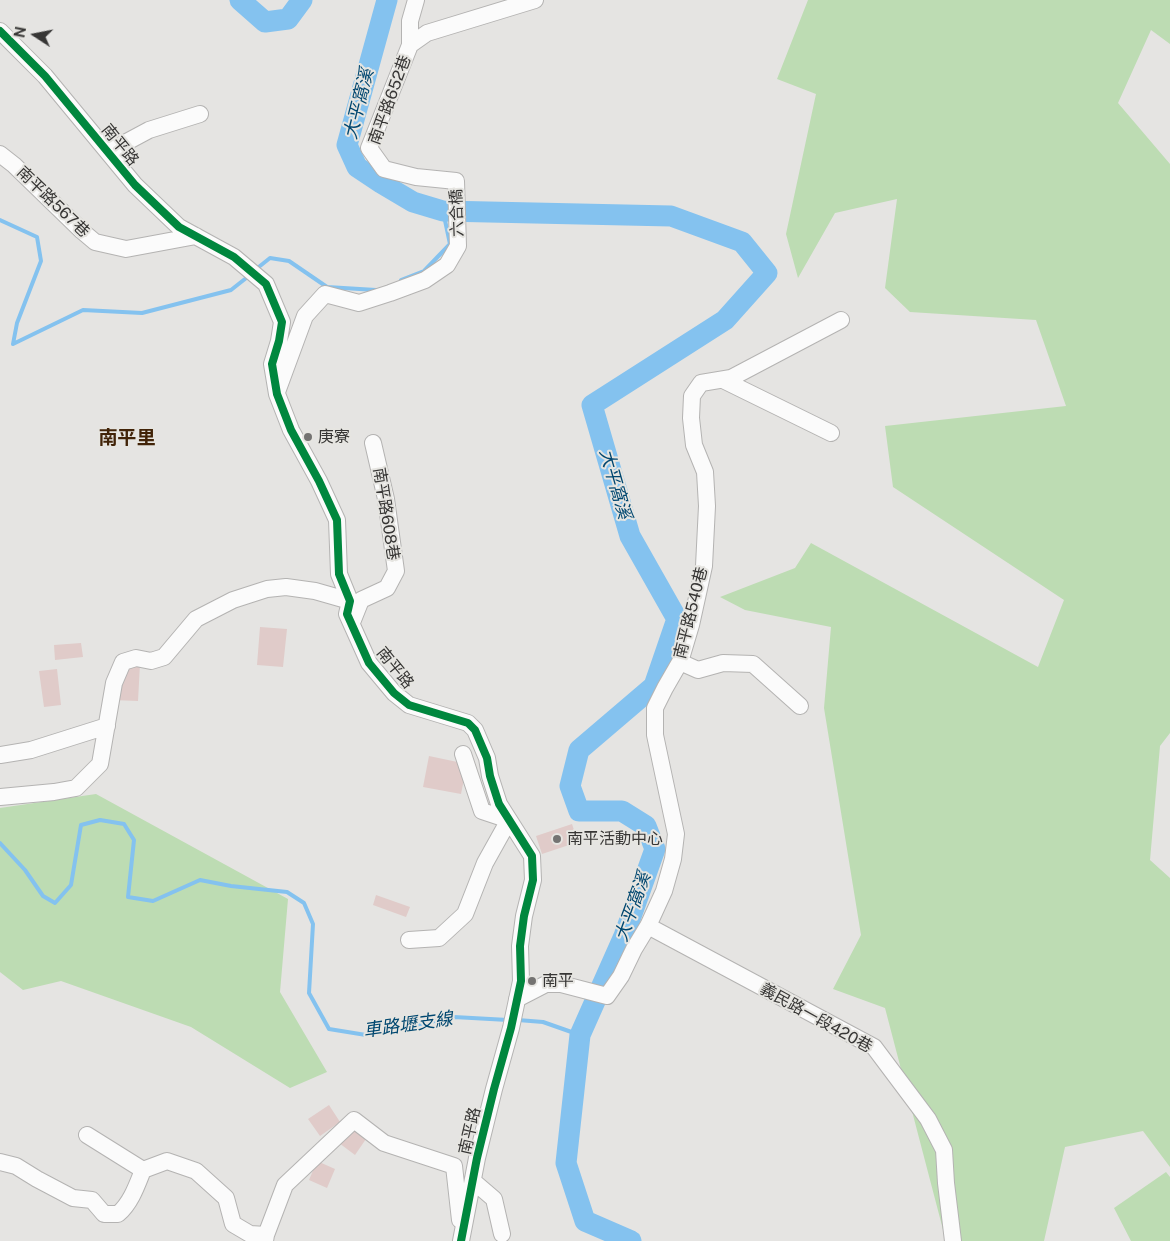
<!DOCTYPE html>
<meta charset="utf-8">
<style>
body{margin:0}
#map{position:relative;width:1170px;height:1241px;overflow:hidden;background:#e5e4e2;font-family:"Public Sans",sans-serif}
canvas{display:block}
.north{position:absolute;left:10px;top:10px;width:50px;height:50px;-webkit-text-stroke:4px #e6e5e1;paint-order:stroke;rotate:281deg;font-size:14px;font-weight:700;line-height:20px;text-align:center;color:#373635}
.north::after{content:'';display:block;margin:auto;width:18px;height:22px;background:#373635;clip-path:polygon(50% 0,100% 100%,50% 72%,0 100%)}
</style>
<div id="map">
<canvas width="1170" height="1241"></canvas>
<div class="north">N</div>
</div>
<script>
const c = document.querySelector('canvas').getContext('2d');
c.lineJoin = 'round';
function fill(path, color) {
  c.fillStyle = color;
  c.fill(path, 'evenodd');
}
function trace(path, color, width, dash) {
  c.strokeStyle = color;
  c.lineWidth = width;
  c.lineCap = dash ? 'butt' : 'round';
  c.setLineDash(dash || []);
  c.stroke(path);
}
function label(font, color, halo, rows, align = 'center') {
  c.font = font + ' "Public Sans","Noto Sans TC",sans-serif';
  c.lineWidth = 4;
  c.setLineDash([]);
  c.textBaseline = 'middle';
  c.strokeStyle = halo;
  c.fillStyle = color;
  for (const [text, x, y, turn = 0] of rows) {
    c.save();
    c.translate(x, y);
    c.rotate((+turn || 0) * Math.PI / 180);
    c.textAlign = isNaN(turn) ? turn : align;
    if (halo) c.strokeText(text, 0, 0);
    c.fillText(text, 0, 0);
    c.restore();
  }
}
fill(new Path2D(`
 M808,0H1170V44L1151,30L1118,103L1170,164V733L1160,746L1150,860L1170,878V1167L1143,1131L1065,1147L1044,1241H946L885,1008L833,989L861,935L824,708L831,627L745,610L720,597L795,568L811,543L1038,667L1064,600L893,487L885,426L1066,406L1036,320L910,312L885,288L897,199L835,213L798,278L786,234L816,94L777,79Z
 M96,794L288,899L280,992L327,1072L290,1088L191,1027L61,981L23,990L0,972V808Z
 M1166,1172L1170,1177V1241H1131L1114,1208Z`), '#bddcb3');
trace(new Path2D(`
 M0,220L37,237L41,261L17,323L13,344L83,310L142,313L231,290L250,275
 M255,270L270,258L289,261L327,287L376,290
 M401,280L424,271L450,244L443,211
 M0,843L25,870L43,896L55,903L71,885L81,825L100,820L124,824L134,840L128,897L153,901L200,880L231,886L287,892L304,903L313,924L309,993L329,1029L366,1035L454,1017L508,1020
 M518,1020L543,1022L580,1035`), '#84c2ef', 4);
trace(new Path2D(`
 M240,0L265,22L288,19L302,0
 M387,0L347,145L357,167L381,183L413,202L443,211L671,216L742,242L767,273L725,320L592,405L630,536L677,619L654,686L579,750L570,786L579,811H622L646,826L655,849L624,936L580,1035L566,1163L585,1221L631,1241`), '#84c2ef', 21);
fill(new Path2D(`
 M260,627L287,629L283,667L257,665Z
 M81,643L83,657L55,660L54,645Z
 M114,662L140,664L138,701L112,700Z
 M57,669L61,705L44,707L39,671Z
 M429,756L467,764L461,794L423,787Z
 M572,824L578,842L542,854L536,836Z
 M376,895L410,907L406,917L373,905Z
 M329,1105L340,1122L320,1136L308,1119Z
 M350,1127L366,1139L355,1155L339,1143Z
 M317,1161L335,1169L327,1188L309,1180Z`), '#e0cbc9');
const minor = new Path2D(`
 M0,31L45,76L135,185L179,227L234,257L266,284L282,322L279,341L272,364L277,394L291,430L319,481L337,520L339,574L350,601L347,614L369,663L394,693L409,705L468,723L475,730L487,758L490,776L499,804L532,856L533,880L524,916L520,946L521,981L511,1028L494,1089L477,1158L461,1241
 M410,45V21L416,0
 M108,152L149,130L200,114
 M0,154L14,165L82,231L95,242L126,249L196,236
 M723,380L831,433
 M277,392L305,316L325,294L359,303L390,293L425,280L447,265L458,246L456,181L416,177L384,169L369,148L410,45L427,33L535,0
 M353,620L361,600L387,588L396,571L386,499L373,443
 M680,662L698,670L723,663L753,664L800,706
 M0,755L31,750L107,726
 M0,797L54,792L76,788L100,764L114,683L123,662L136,658L151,661L164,657L196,619L233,600L267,589L286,587L315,591L350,601
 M648,926L874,1047L928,1119L944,1150L946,1183L953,1241
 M409,940L439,938L465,914L485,863L509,820L482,811L463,754
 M517,999L546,984H561L607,996L621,976L634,949L648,926L664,891L673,859L676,834L655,735V708L665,688L680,662L691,625L704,566L707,506L705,472L694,445L691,418L692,396L701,383L731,378L841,320
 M87,1135L143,1170L167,1161L196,1171L226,1198L233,1224L250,1234L266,1235
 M0,1162L16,1166L37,1179L73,1198L92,1200L104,1214H118C131,1203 137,1185 143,1170
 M473,1181L494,1199L502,1234
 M265,1241L266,1235L285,1185L354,1120L384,1143L454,1166L460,1220`);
trace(minor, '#b4b3b2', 18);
trace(minor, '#fbfbfb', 16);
trace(new Path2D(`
 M0,31L45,76L135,185L179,227L234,257L266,284L282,322L279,341L272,364L277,394L291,430L319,481L337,520L339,574L350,601L347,614L369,663L394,693L409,705L468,723L475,730L487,758L490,776L499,804L532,856L533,880L524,916L520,946L521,981L511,1028L494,1089L477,1158L461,1241`), '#00873e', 8);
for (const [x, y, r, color] of [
 [308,437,5,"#747372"],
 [557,839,5,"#747372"],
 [532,981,5,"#747372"]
]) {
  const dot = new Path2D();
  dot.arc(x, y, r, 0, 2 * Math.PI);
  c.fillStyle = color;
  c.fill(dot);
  trace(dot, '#e6e5e1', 2);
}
label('16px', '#373635', '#e6e5e1', [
 ["南平路652巷",390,100,-70],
 ["南平路",120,145,51],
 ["南平路567巷",53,202,44],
 ["六合橋",457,213,-92],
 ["南平路608巷",386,514,81],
 ["南平路540巷",691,613,-76],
 ["南平路",395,668,51],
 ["義民路一段420巷",816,1018,29],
 ["南平路",470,1131,-77]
]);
label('16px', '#373635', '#e6e5e1', [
 ["庚寮",318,437],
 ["南平活動中心",567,839],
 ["南平",542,981]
], 'left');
label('italic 18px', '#004770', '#e6e5e1', [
 ["大平窩溪",359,104,-76],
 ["大平窩溪",615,484,74],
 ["大平窩溪",633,907,-70],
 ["車路壢支線",408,1025,-8]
]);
label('bold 19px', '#412308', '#e6e5e1', [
 ["南平里",127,438]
]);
</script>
